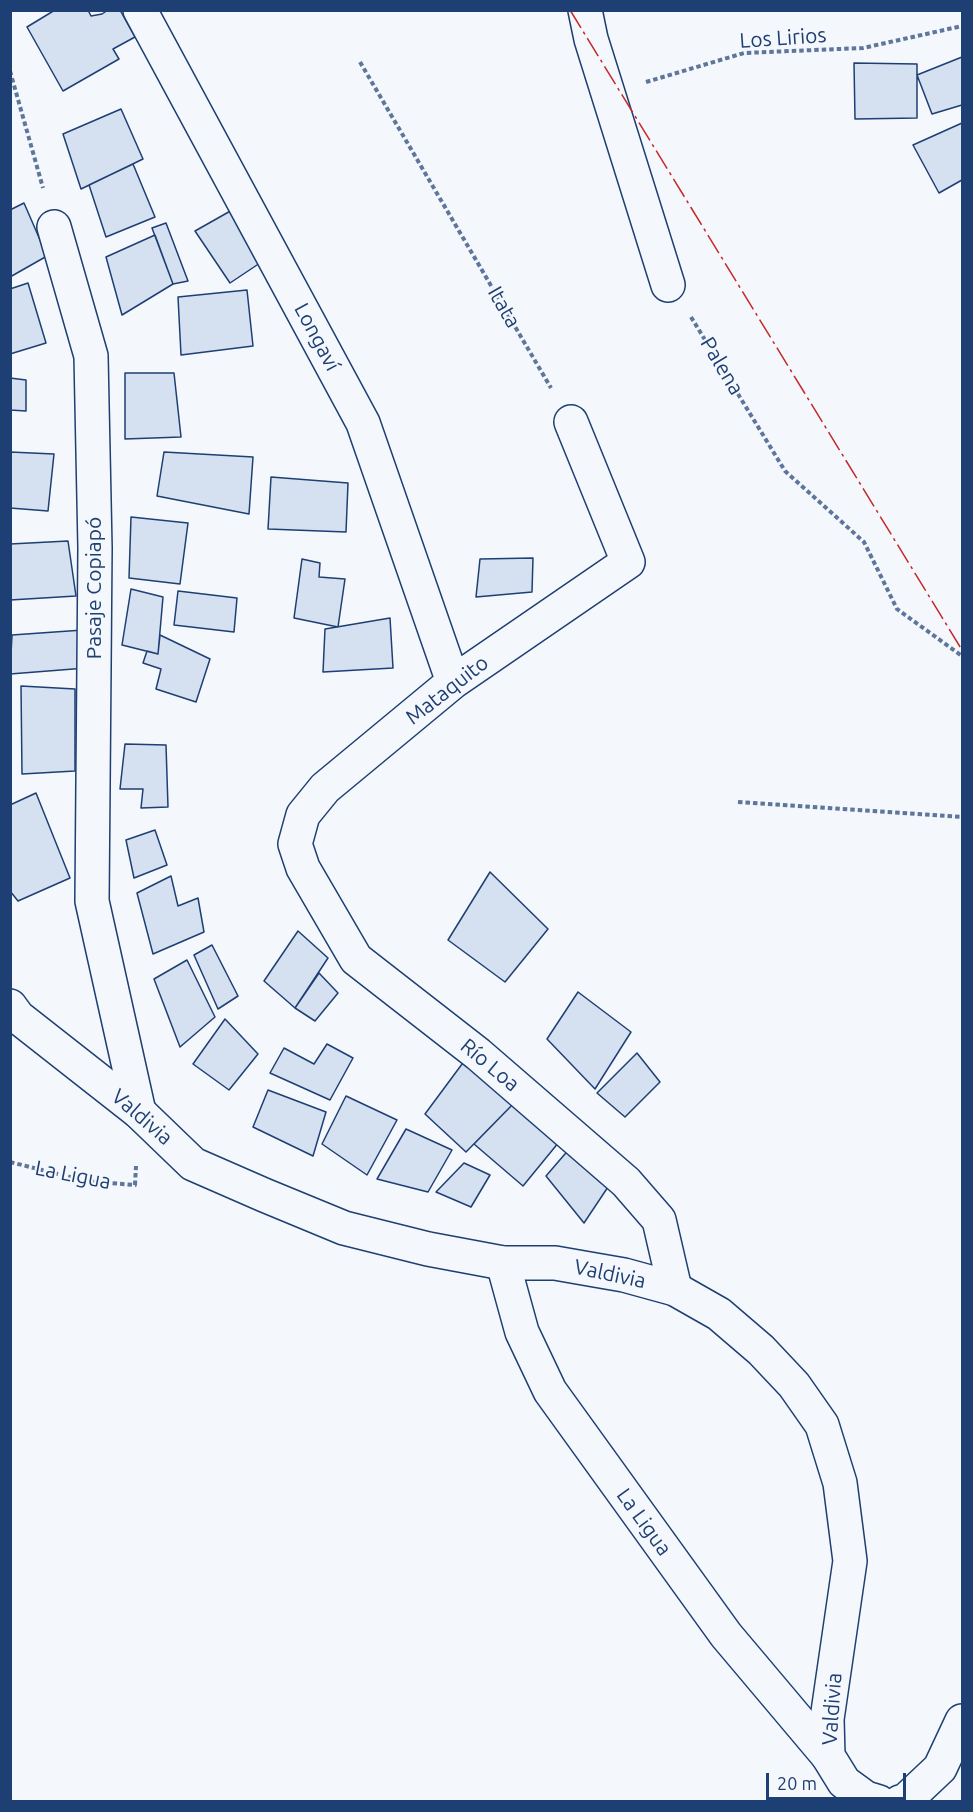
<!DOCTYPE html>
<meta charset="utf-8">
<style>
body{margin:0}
#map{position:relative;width:973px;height:1812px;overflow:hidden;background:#f4f7fb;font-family:Ubuntu,sans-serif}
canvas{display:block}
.frame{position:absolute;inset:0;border:12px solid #1d3f73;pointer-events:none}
.scale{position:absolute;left:766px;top:1773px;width:140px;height:27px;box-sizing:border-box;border:3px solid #1d3f73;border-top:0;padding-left:8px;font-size:18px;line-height:21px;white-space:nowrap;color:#1d3f73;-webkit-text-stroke:4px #f4f7fb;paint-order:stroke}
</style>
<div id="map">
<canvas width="973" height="1812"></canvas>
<div class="frame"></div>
<div class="scale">20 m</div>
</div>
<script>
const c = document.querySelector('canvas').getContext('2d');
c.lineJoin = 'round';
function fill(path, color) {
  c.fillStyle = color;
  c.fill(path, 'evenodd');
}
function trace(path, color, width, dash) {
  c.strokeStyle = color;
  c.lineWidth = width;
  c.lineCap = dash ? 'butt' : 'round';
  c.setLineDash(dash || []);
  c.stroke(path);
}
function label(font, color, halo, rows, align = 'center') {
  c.font = font + ' Ubuntu,sans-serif';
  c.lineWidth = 4.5;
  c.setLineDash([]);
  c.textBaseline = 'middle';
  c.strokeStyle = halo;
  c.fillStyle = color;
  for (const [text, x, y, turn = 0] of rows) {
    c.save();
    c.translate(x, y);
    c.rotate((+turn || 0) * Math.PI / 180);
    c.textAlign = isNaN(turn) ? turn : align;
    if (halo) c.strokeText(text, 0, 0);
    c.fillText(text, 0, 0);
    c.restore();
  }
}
const building = new Path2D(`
 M55,10H88L91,16L102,14L108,10H120L135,37L113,49L119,59L63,91L27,27Z
 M962,57V105L932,114L917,75Z
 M854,63L917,64V118L855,119Z
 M121,109L143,159L81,189L63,134Z
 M962,123V180L939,193L913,145Z
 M133,164L155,217L106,237L89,185Z
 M24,203L47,256L10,277V210Z
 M241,205L269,257L230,283L195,231Z
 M166,223L188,281L173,284L152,228Z
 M155,235L173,284L122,315L106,257Z
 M28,283L46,343L10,354V289Z
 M247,290L253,346L181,355L178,297Z
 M125,373H174L181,437L125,439Z
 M10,378L26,380V411L10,410Z
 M10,452L54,454L48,511L10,508Z
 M164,452L253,457L249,514L157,496Z
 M271,477L348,483L346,532L268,529Z
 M131,517L188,523L180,584L129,578Z
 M68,541L76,596L10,600V544Z
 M533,558L532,592L476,597L480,559Z
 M302,559L320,563L319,577L345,579L338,627L294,618Z
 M131,589L163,597L158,654L122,645Z
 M178,591L237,598L234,632L174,625Z
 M390,618L393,668L323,672L325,629Z
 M83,630L86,668L10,674L12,635Z
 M160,635L210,659L196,702L156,689L161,669L143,663L147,651L158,654Z
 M21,686L75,689V771L22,774Z
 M125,744L166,745L168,807L141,808L143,789H120Z
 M36,793L70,878L18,901L10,891V805Z
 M155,830L167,865L134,878L126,840Z
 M490,872L548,929L505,982L448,940Z
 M171,876L178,906L198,898L204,932L153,954L137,893Z
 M298,931L328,958L295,1008L264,981Z
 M212,945L238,996L218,1009L194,955Z
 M187,960L215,1017L180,1047L154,979Z
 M319,973L338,993L315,1021L295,1008Z
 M578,992L631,1032L595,1089L547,1039Z
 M225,1019L258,1054L229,1090L193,1064Z
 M327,1044L353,1058L330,1100L270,1073L284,1048L314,1064Z
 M637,1053L660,1082L625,1117L597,1093Z
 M468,1056L516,1101L466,1152L425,1114Z
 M268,1090L326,1112L313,1156L253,1127Z
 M346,1096L397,1120L367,1175L322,1144Z
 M516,1101L559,1142L523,1186L474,1144Z
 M406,1129L452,1150L428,1192L377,1179Z
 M571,1147L612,1181L584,1223L546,1176Z
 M464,1163L490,1175L471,1207L436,1192Z`);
fill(building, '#d5e0f0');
trace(building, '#1d3f73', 1.5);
const minor = new Path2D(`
 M140,10L363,423L453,682
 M585,10L591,39L668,285
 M54,227L91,356L95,548L92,901L139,1112
 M571,422L628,562L453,682L325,788L303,815L295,844L303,868L356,959L478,1054L626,1182L659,1220L675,1289
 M503,1263L522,1332L550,1391L726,1635L828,1756`);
const tertiary = new Path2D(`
 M10,1006L18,1017L139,1112L193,1164L264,1195L344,1228L428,1249L503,1263H555L595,1270L624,1275L675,1289L719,1314L761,1350L794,1385L822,1425L840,1483L850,1561L827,1719L828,1756L844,1782L866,1798L879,1802
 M900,1802L905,1801L940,1768L962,1721`);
trace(minor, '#1d3f73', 36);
trace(tertiary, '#1d3f73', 36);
trace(new Path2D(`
 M360,62L551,388
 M10,71L43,188
 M646,82L744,53L863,48L962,26
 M691,317L785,471L864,542L897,609L962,656
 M738,802L962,817
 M10,1162L86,1181L135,1185L136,1166`), '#5e769c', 4, [4.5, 3]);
trace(minor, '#f4f7fb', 33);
trace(tertiary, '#f4f7fb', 33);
trace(new Path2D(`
 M570,10L962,650`), '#c62828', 1.5, [21, 4.5, 3, 4.5]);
label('21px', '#1d3f73', '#f4f7fb', [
 ["Los Lirios",783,38,-4],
 ["Itata",504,307,60],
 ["Longaví",317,337,62],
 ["Palena",722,366,59],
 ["Pasaje Copiapó",94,588,-90],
 ["Mataquito",447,690,-38],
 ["Río Loa",490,1065,40],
 ["Valdivia",142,1117,41],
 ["La Ligua",73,1175,11],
 ["Valdivia",610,1274,12],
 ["La Ligua",644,1522,54],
 ["Valdivia",832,1709,-86]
]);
</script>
